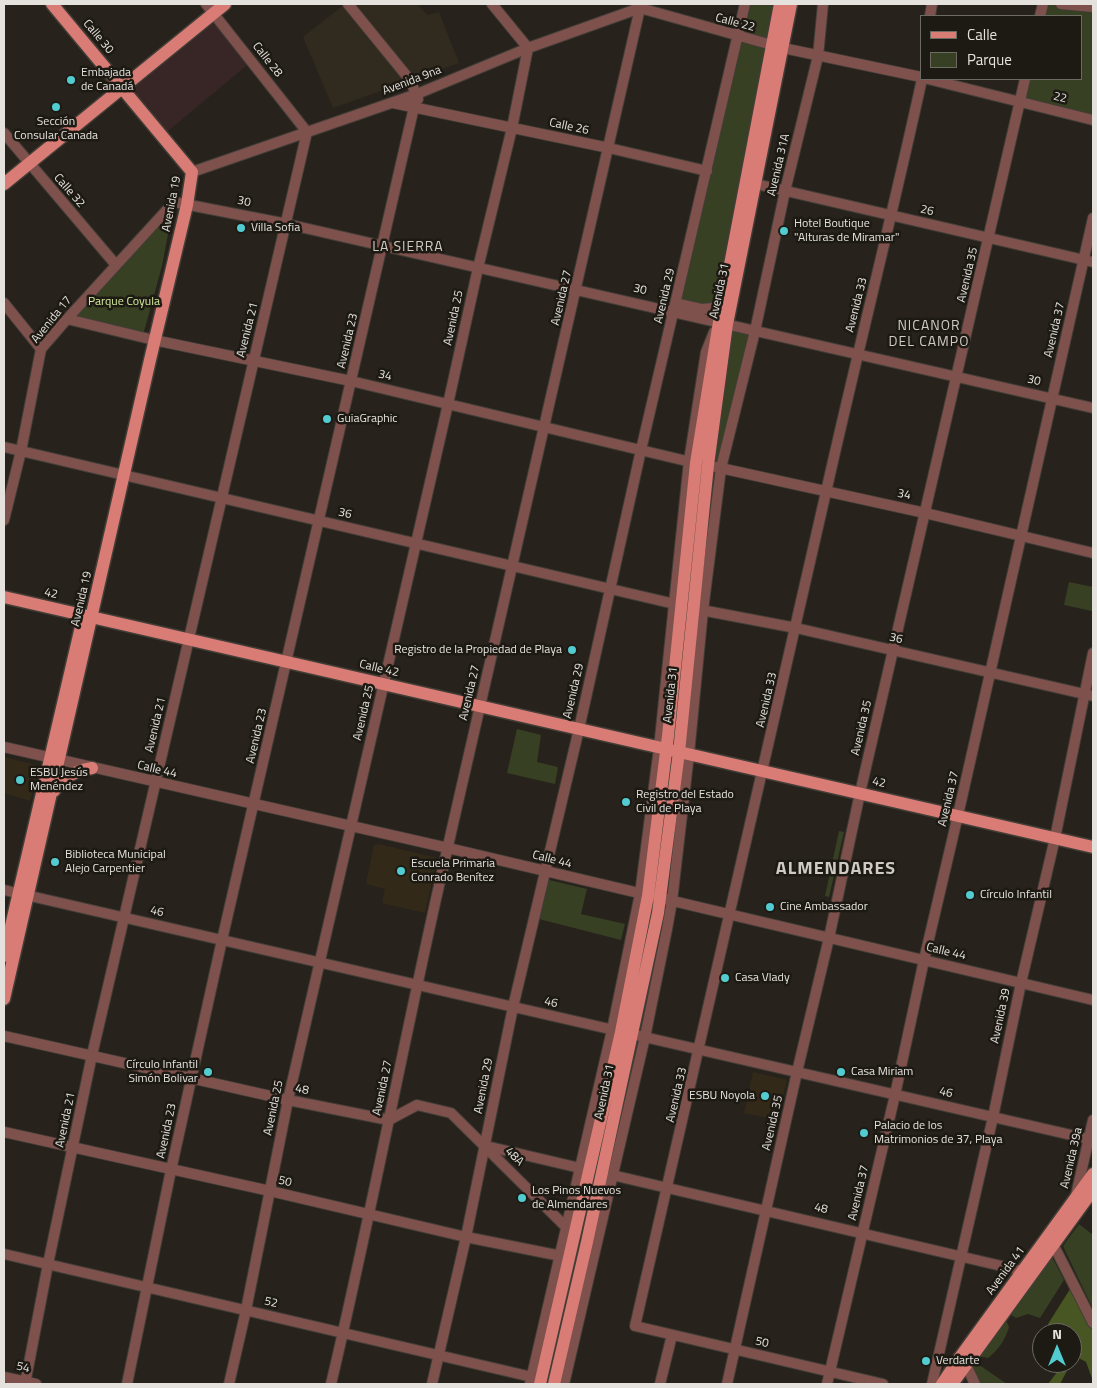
<!DOCTYPE html>
<meta charset="utf-8">
<style>
body{margin:0}
#map{position:relative;width:1097px;height:1388px;overflow:hidden;background:#27231c;font-family:"Titillium Web",sans-serif}
canvas{display:block}
.frame{position:absolute;inset:0;border:5px solid #e5e2de;pointer-events:none}
.legend{position:absolute;left:920px;top:15px;width:162px;height:65px;box-sizing:border-box;background:#1d1a13;border:1px solid #6d6a64;margin:0;padding:6px 9px;list-style:none;font-size:15px;color:#e5e2de}
.legend li{display:flex;align-items:center;gap:10px;height:25px}
.legend b{width:25px;border:1px solid #6d6a64}
.north{position:absolute;left:1032px;top:1323px;width:50px;height:50px;box-sizing:border-box;background:#1d1a13;border:1px solid #6d6a64;border-radius:50%;rotate:0deg;font-size:14px;font-weight:700;line-height:20px;text-align:center;color:#e5e2de}
.north::after{content:'';display:block;margin:auto;width:18px;height:22px;background:#52ccd0;clip-path:polygon(50% 0,100% 100%,50% 72%,0 100%)}
</style>
<div id="map">
<canvas width="1097" height="1388"></canvas>
<div class="frame"></div>
<ul class="legend">
<li><b style="height:6px;background:#d97c75"></b>Calle</li>
<li><b style="height:14px;background:#374023"></b>Parque</li>
</ul>
<div class="north">N</div>
</div>
<script>
const c = document.querySelector('canvas').getContext('2d');
c.lineJoin = 'round';
function fill(path, color) {
  c.fillStyle = color;
  c.fill(path, 'evenodd');
}
function trace(path, color, width, dash) {
  c.strokeStyle = color;
  c.lineWidth = width;
  c.lineCap = dash ? 'butt' : 'round';
  c.setLineDash(dash || []);
  c.stroke(path);
}
function label(font, color, halo, rows, align = 'center') {
  c.font = font + ' "Titillium Web",sans-serif';
  c.lineWidth = 5;
  c.setLineDash([]);
  c.textBaseline = 'middle';
  c.strokeStyle = halo;
  c.fillStyle = color;
  for (const [text, x, y, turn = 0] of rows) {
    c.save();
    c.translate(x, y);
    c.rotate((+turn || 0) * Math.PI / 180);
    c.textAlign = isNaN(turn) ? turn : align;
    if (halo) c.strokeText(text, 0, 0);
    c.fillText(text, 0, 0);
    c.restore();
  }
}
fill(new Path2D(`
 M345,4H418L427,15L439,12L459,63L333,108L303,37Z`), '#312a1e');
fill(new Path2D(`
 M214,13L252,61L162,136L123,87Z`), '#382525');
fill(new Path2D(`
 M4,757L40,766L30,801L4,793Z
 M379,844L437,858L425,913L382,903L385,889L366,884L374,845Z
 M753,1072L787,1080L777,1120L744,1113Z`), '#322919');
fill(new Path2D(`
 M745,4H780L723,300L709,304L676,303Z
 M1043,4L1093,7V120L1020,101L1025,79H1081V16H1040Z
 M168,212L172,213L162,266L143,335L73,318Z
 M727,324L755,331L722,466L708,465Z
 M1069,582L1093,587L1092,611L1064,605Z
 M517,729L541,735L537,762L558,767L555,784L507,773Z
 M839,831L844,832L829,897L825,896Z
 M549,880L587,889L581,914L625,924L621,940L539,919Z
 M627,1036L548,1384H545Z
 M1079,1224L1093,1235V1309L1063,1246Z
 M1052,1257L1064,1280L1040,1318L1028,1314L1016,1318L1011,1315Z
 M1006,1320L1009,1327C1006,1338 998,1351 988,1358L978,1356Z
 M975,1362L1007,1384H980L972,1366Z`), '#374023');
fill(new Path2D(`
 M1072,1286L1093,1329V1381L1086,1362L1075,1356L1072,1362V1333H1057L1048,1324Z
 M1064,1363H1071L1060,1384H1048Z`), '#475622');
const minor = new Path2D(`
 M348,4L410,80L418,99
 M636,4L640,8L772,45
 M1061,4L1093,7
 M930,16L932,4
 M1040,16L1043,4
 M783,48L921,77
 M928,79L1093,120
 M393,103L609,148L707,171
 M4,133L116,265
 M192,172L417,94L528,48L640,8
 M756,184L1093,262
 M4,303L41,349
 M676,303L702,309L713,308L723,300
 M67,319L154,340L351,381L695,463
 M4,447L679,605
 M716,467L925,513L1093,553
 M4,520L21,451L41,349L67,319L174,202L287,224L1093,408
 M696,609L796,628L1093,696
 M4,747L448,848L1093,1000
 M4,890L1093,1140
 M4,1036L288,1100L389,1120L417,1105L451,1113L567,1228
 M4,1132L270,1191L466,1237L561,1256
 M486,1146L580,1168
 M612,1175L1023,1271
 M1076,1195L1093,1120
 M1054,1246L1093,1323
 M4,1254L532,1377
 M961,1362L966,1365L975,1384
 M4,1377L36,1384
 M25,1384L48,1264L92,1055L307,132L206,4
 M127,1384L171,1170L222,940L417,94
 M229,1384L246,1310L288,1100L448,404L478,268L512,128L528,48L492,4
 M331,1384C369,1223 400,1061 436,899C503,602 574,306 640,8
 M432,1384L466,1237L513,1007L579,729L641,450L745,4
 M530,1384L612,1030L640,894L659,748L689,461L706,352L714,332
 M564,1384L645,1037L667,929L672,901L689,754L703,610L721,468L755,331L785,191L818,56L823,4
 M660,1384L672,1335
 M727,1384L797,1072L829,938L860,793L1025,79
 M827,1384L895,1095L924,960L958,815L1093,218
 M883,1384L635,1326C701,1049 764,771 826,492C857,354 892,217 922,79
 M932,1384L993,1117L1021,983L1055,838L1093,653`);
const major = new Path2D(`
 M52,4L192,172
 M4,184L225,4
 M4,597L1093,847
 M54,791C63,776 76,771 92,768
 M4,956L83,618
 M4,999L150,360L187,205L192,172
 M540,1384L621,1032L648,896L668,736L696,463L719,322L780,4
 M554,1384L587,1242L658,913L679,752L708,465L727,324L791,4
 M942,1384L958,1360L1093,1174
 M952,1384L1093,1190`);
trace(minor, '#423e37', 12);
trace(major, '#423e37', 15);
trace(minor, '#7f514d', 10);
trace(major, '#d97c75', 12);
for (const [x, y, r, color] of [
 [71,80,5,"#52ccd0"],
 [56,107,5,"#52ccd0"],
 [241,228,5,"#52ccd0"],
 [784,231,5,"#52ccd0"],
 [327,419,5,"#52ccd0"],
 [572,650,5,"#52ccd0"],
 [20,780,5,"#52ccd0"],
 [626,802,5,"#52ccd0"],
 [55,862,5,"#52ccd0"],
 [401,871,5,"#52ccd0"],
 [970,895,5,"#52ccd0"],
 [770,907,5,"#52ccd0"],
 [725,978,5,"#52ccd0"],
 [208,1072,5,"#52ccd0"],
 [841,1072,5,"#52ccd0"],
 [765,1096,5,"#52ccd0"],
 [864,1133,5,"#52ccd0"],
 [522,1198,5,"#52ccd0"],
 [926,1361,5,"#52ccd0"]
]) {
  const dot = new Path2D();
  dot.arc(x, y, r, 0, 2 * Math.PI);
  c.fillStyle = color;
  c.fill(dot);
  trace(dot, '#1d1a13', 2);
}
label('12px', '#e5e2de', '#1d1a13', [
 ["Calle 22",735,23,15],
 ["Calle 30",98,37,50],
 ["Calle 28",267,60,52],
 ["Avenida 9na",412,81,-21],
 ["22",1060,98,14],
 ["Calle 26",569,127,12],
 ["Avenida 31A",779,165,-77],
 ["Calle 32",69,191,49],
 ["30",244,202,11],
 ["Avenida 19",172,204,-79],
 ["26",927,211,13],
 ["Avenida 35",968,275,-77],
 ["30",640,290,13],
 ["Avenida 31",720,291,-78],
 ["Avenida 29",665,296,-77],
 ["Avenida 27",562,298,-77],
 ["Avenida 33",857,305,-76],
 ["Avenida 25",454,318,-78],
 ["Avenida 17",52,320,-51],
 ["Avenida 21",248,330,-76],
 ["Avenida 37",1055,330,-77],
 ["Avenida 23",348,341,-77],
 ["34",385,376,13],
 ["30",1034,381,13],
 ["34",904,495,12],
 ["36",345,514,13],
 ["42",51,594,13],
 ["Avenida 19",82,599,-77],
 ["36",896,639,13],
 ["Calle 42",379,669,13],
 ["Avenida 29",574,691,-77],
 ["Avenida 27",470,693,-77],
 ["Avenida 31",671,695,-84],
 ["Avenida 33",767,700,-77],
 ["Avenida 25",364,713,-77],
 ["Avenida 21",156,725,-77],
 ["Avenida 35",862,728,-77],
 ["Avenida 23",257,736,-77],
 ["Calle 44",157,770,13],
 ["42",879,783,13],
 ["Avenida 37",949,799,-77],
 ["Calle 44",552,860,14],
 ["46",157,912,13],
 ["Calle 44",946,952,13],
 ["46",551,1003,13],
 ["Avenida 39",1001,1016,-78],
 ["Avenida 29",484,1086,-79],
 ["Avenida 27",383,1088,-78],
 ["48",302,1090,11],
 ["Avenida 31",605,1092,-78],
 ["46",946,1093,13],
 ["Avenida 33",677,1095,-77],
 ["Avenida 25",274,1108,-78],
 ["Avenida 21",66,1120,-78],
 ["Avenida 35",773,1123,-77],
 ["Avenida 23",167,1131,-78],
 ["48A",514,1157,45],
 ["Avenida 39a",1072,1158,-77],
 ["50",285,1182,14],
 ["Avenida 37",859,1193,-77],
 ["48",821,1209,13],
 ["Avenida 41",1006,1271,-54],
 ["52",271,1303,13],
 ["50",762,1343,13],
 ["54",23,1368,13]
]);
label('12px', '#e5e2de', '#1d1a13', [
 ["Embajada",81,73],
 ["de Canadá",81,87],
 ["Sección",56,122,"center"],
 ["Consular Canada",56,136,"center"],
 ["Hotel Boutique",794,224],
 ["\"Alturas de Miramar\"",794,238],
 ["Villa Sofia",251,228],
 ["GuiaGraphic",337,419],
 ["Registro de la Propiedad de Playa",562,650,"right"],
 ["ESBU Jesús",30,773],
 ["Menéndez",30,787],
 ["Registro del Estado",636,795],
 ["Civil de Playa",636,809],
 ["Biblioteca Municipal",65,855],
 ["Alejo Carpentier",65,869],
 ["Escuela Primaria",411,864],
 ["Conrado Benítez",411,878],
 ["Círculo Infantil",980,895],
 ["Cine Ambassador",780,907],
 ["Casa Vlady",735,978],
 ["Círculo Infantil",198,1065,"right"],
 ["Simón Bolivar",198,1079,"right"],
 ["Casa Miriam",851,1072],
 ["ESBU Noyola",755,1096,"right"],
 ["Palacio de los",874,1126],
 ["Matrimonios de 37, Playa",874,1140],
 ["Los Pinos Nuevos",532,1191],
 ["de Almendares",532,1205],
 ["Verdarte",936,1361]
], 'left');
label('12px', '#d3ed9c', '#1d1a13', [
 ["Parque Coyula",124,302]
]);
c.letterSpacing = '1px';
label('14px', '#d0cbc2', '#1d1a13', [
 ["LA SIERRA",408,248],
 ["NICANOR",929,327],
 ["DEL CAMPO",929,343]
]);
c.letterSpacing = '0px';
c.letterSpacing = '1px';
label('bold 18px', '#d0cbc2', '#1d1a13', [
 ["ALMENDARES",836,870]
]);
c.letterSpacing = '0px';
</script>
